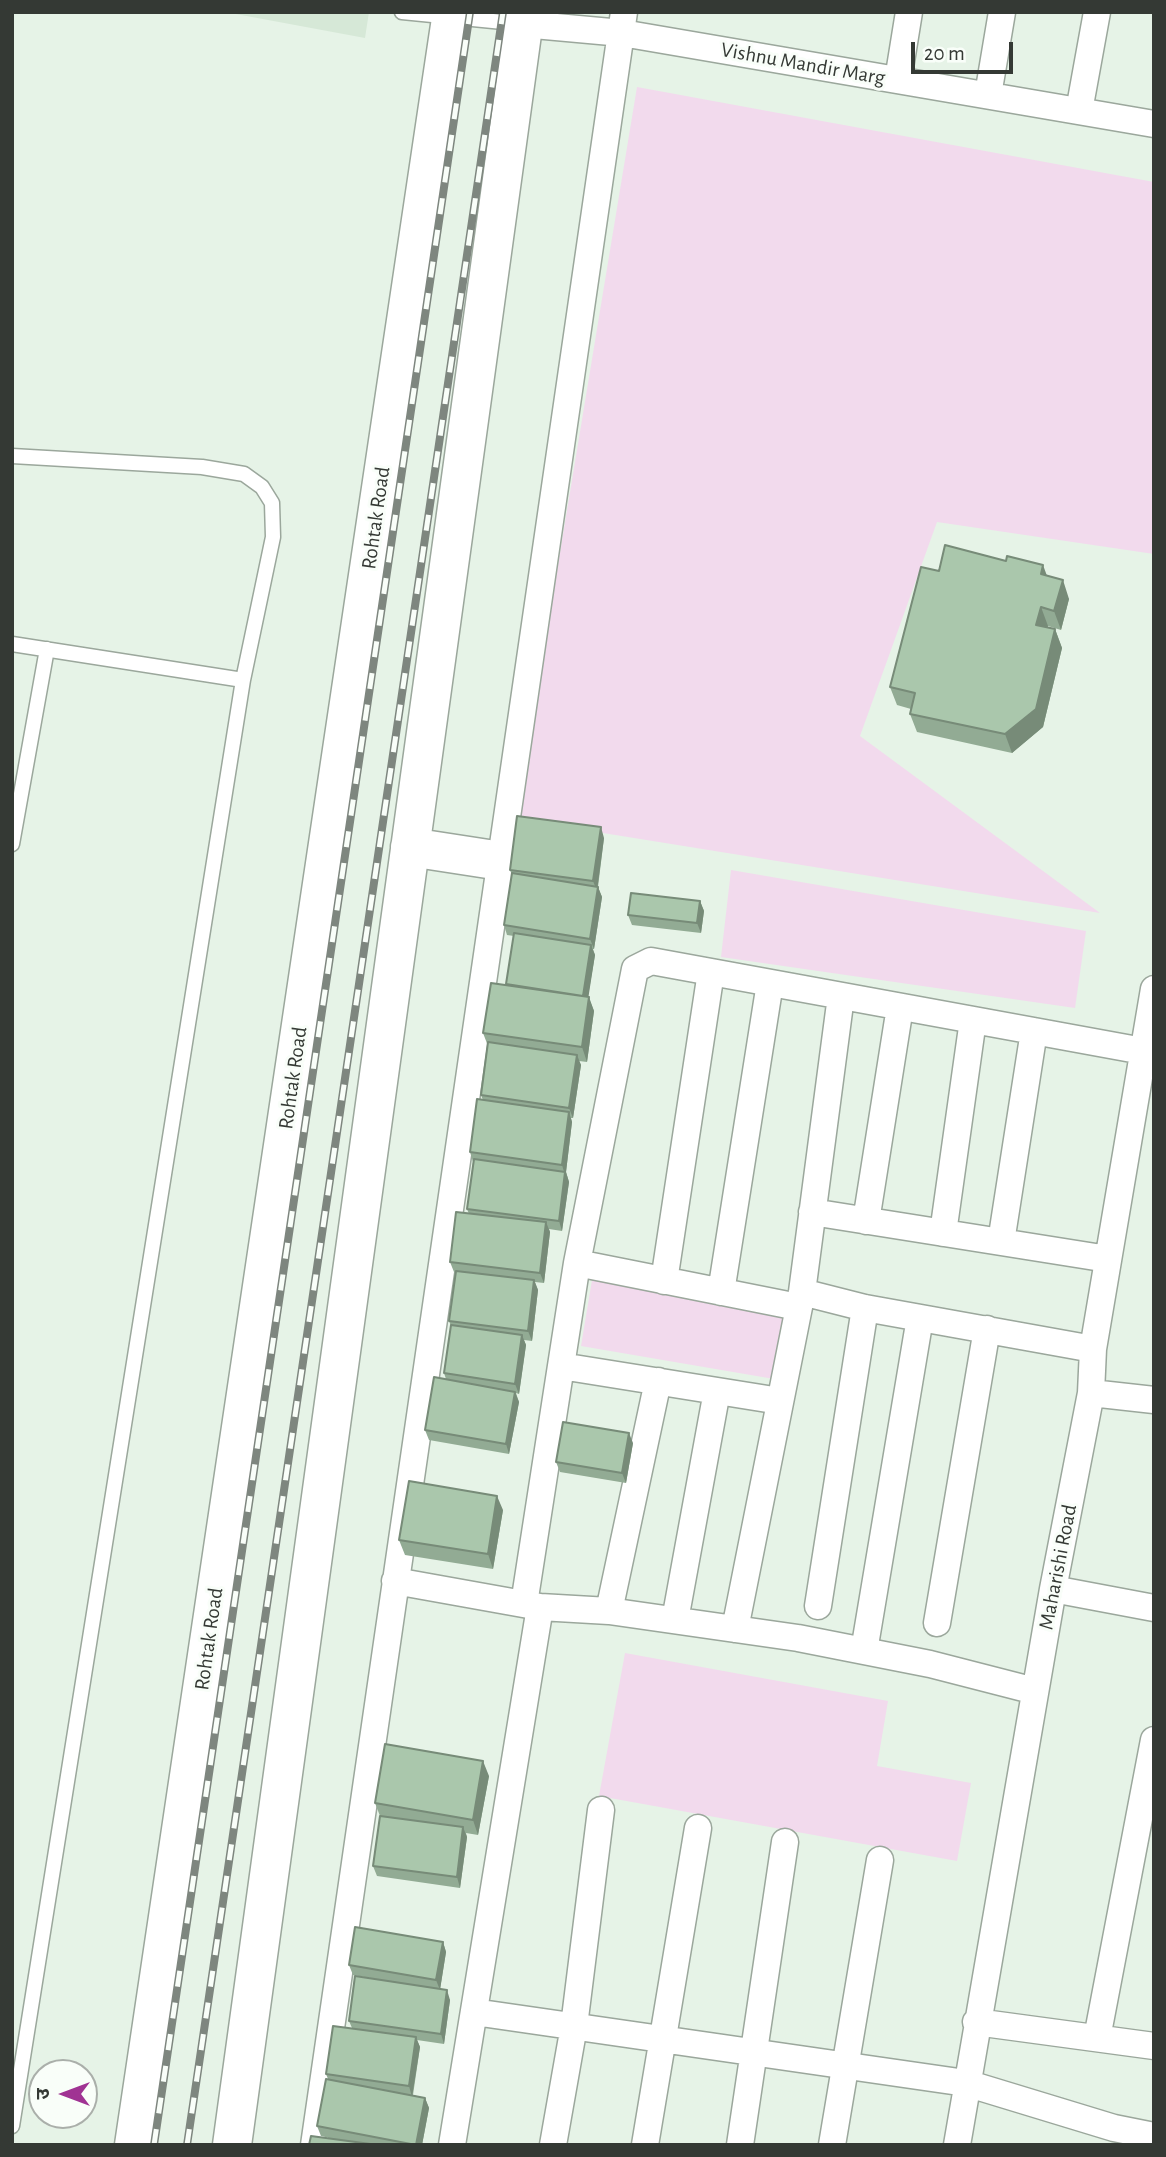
<!DOCTYPE html>
<meta charset="utf-8">
<style>
body{margin:0}
#map{position:relative;width:1166px;height:2157px;overflow:hidden;background:#e6f3e7;font-family:"Alegreya Sans","Noto Sans Devanagari",sans-serif}
canvas{display:block}
.frame{position:absolute;inset:0;border:14px solid #343934;pointer-events:none}
.north{position:absolute;left:28px;top:2059px;width:70px;height:70px;box-sizing:border-box;background:#f9fef9;border:2px solid #aaafaa;border-radius:50%;rotate:270deg;font-size:19px;font-weight:700;line-height:28px;text-align:center;color:#343934}
.north::after{content:'';display:block;margin:auto;width:24px;height:32px;background:#a03393;clip-path:polygon(50% 0,100% 100%,50% 72%,0 100%)}
.scale{position:absolute;left:911px;top:42px;width:102px;height:32px;box-sizing:border-box;border:4px solid #343934;border-top:0;padding-left:9px;font-size:21px;line-height:24px;white-space:nowrap;color:#343934;-webkit-text-stroke:5px #f9fef9;paint-order:stroke}
</style>
<div id="map">
<canvas width="1166" height="2157"></canvas>
<div class="frame"></div>
<div class="north">उ</div>
<div class="scale">20 m</div>
</div>
<script>
const c = document.querySelector('canvas').getContext('2d');
c.lineJoin = 'round';
function fill(path, color) {
  c.fillStyle = color;
  c.fill(path, 'evenodd');
}
function trace(path, color, width, dash) {
  c.strokeStyle = color;
  c.lineWidth = width;
  c.lineCap = dash ? 'butt' : 'round';
  c.setLineDash(dash || []);
  c.stroke(path);
}
function label(font, color, halo, rows, align = 'center') {
  c.font = font + ' "Alegreya Sans",sans-serif';
  c.lineWidth = 6;
  c.setLineDash([]);
  c.textBaseline = 'middle';
  c.strokeStyle = halo;
  c.fillStyle = color;
  for (const [text, x, y, turn = 0] of rows) {
    c.save();
    c.translate(x, y);
    c.rotate((+turn || 0) * Math.PI / 180);
    c.textAlign = isNaN(turn) ? turn : align;
    if (halo) c.strokeText(text, 0, 0);
    c.fillText(text, 0, 0);
    c.restore();
  }
}
fill(new Path2D(`
 M225,12H369L365,38Z`), '#d6e8d7');
fill(new Path2D(`
 M637,87L1154,182V554L937,522L860,736L1100,913L516,819Z
 M731,870L1086,931L1075,1008L721,957Z
 M592,1280L785,1313L774,1379L581,1346Z
 M625,1653L888,1701L877,1766L971,1783L957,1861L599,1796Z`), '#f2daed');
const lane = new Path2D(`
 M402,12L523,24
 M12,456L202,467L244,474L262,487L272,503L273,537L243,680
 M12,644L243,680L12,2126
 M12,844L47,649`);
const street = new Path2D(`
 M523,24L622,33L1154,124
 M898,80L909,12
 M988,95L1002,12
 M1079,111L1097,12
 M812,1212L1108,1259
 M866,1221L900,1007
 M943,1233L973,1020
 M1001,1242L1034,1031
 M577,1263L635,969L651,961L1143,1051
 M664,1281L711,972
 M721,1292L770,983
 M802,1292L865,1308L1093,1349
 M561,1366L780,1401
 M1091,1393L1154,1400
 M395,1581L540,1607L609,1611L798,1638L930,1664L1035,1691
 M1053,1589L1154,1608
 M524,1604L577,1263L798,1307
 M818,1606L865,1308
 M609,1611L658,1381
 M675,1620L717,1391
 M937,1623L987,1329
 M735,1629L802,1292L841,996
 M864,1651L920,1318
 M474,2012L966,2083L1114,2128L1154,2136
 M976,2022L1154,2046
 M1097,2038L1154,1740
 M314,2145L624,12
 M452,2145L540,1607
 M553,2145L574,2026L601,1810
 M645,2145L698,1828
 M740,2145L785,1842
 M832,2145L880,1860
 M957,2145L1053,1589L1091,1393L1093,1349L1154,989`);
const primary = new Path2D(`
 M410,847L501,861
 M134,2145L452,12
 M232,2145L525,12`);
trace(lane, '#9ba79c', 17);
trace(street, '#9ba79c', 29);
trace(primary, '#9ba79c', 41);
trace(lane, '#fff', 14);
trace(street, '#fff', 26);
trace(primary, '#fff', 38);
const rail = new Path2D(`
 M154,2145L470,12
 M187,2145L503,12`);
trace(rail, '#7e867f', 8);
trace(rail, '#f9fef9', 5, [16]);
fill(new Path2D(`
 M939,571L1047,576L1069,599L1061,630L1048,626L1047,627L1055,629L1062,648L1043,727L1012,753L917,732L910,714L911,709L897,705L890,687Z
 M604,838L598,887L602,897L594,949H593L595,955L588,996L594,1011L587,1062L579,1061L581,1065L573,1118H571L572,1122L566,1172L569,1182L562,1231L549,1229L550,1232L544,1283L535,1282L538,1290L532,1341L524,1340L526,1345L519,1394L516,1393L519,1402L509,1454L429,1440L425,1430L446,1379L444,1373L451,1326L449,1321L455,1272H454L450,1262L469,1214L467,1209L473,1162L470,1152L483,1100L481,1095L488,1046L483,1033L507,985L514,936L507,935L504,925L512,875L510,870Z
 M700,901L704,911L701,933L632,925L628,915Z
 M633,1443L626,1483L560,1472L556,1462Z
 M503,1510L493,1569L405,1555L399,1540Z
 M489,1776L478,1835L466,1833L467,1837L460,1888L377,1876L373,1866L380,1816L375,1803Z
 M443,1942L446,1952L440,1989L450,2000L444,2044L417,2040L420,2047L413,2095L425,2098L429,2108L422,2145H309L339,2140L321,2136L317,2126L328,2079L326,2074L352,2028L349,2021L399,1983L353,1975L349,1965Z`), '#92ab94');
fill(new Path2D(`
 M1043,565L1050,584L1041,574Z
 M1063,580L1069,599L1061,630L1054,611Z
 M1041,607L1048,626L1043,643L1036,625Z
 M1055,629L1062,648L1043,727L1012,753L1005,734Z
 M601,827L604,838L597,891L593,881Z
 M598,887L602,897L594,949L590,939Z
 M700,901L704,911L701,933L697,923Z
 M591,945L595,955L587,1006L583,996Z
 M589,997L594,1011L587,1062L582,1047Z
 M577,1055L581,1065L573,1118L569,1108Z
 M569,1112L572,1122L566,1172L569,1182L562,1231L559,1221L565,1175L562,1165Z
 M546,1222L550,1232L544,1283L540,1273Z
 M534,1280L538,1290L532,1341L528,1331Z
 M522,1335L526,1345L519,1394L515,1384Z
 M515,1392L519,1402L509,1454L506,1444Z
 M629,1433L633,1443L626,1483L622,1473Z
 M497,1496L503,1510L493,1569L488,1554Z
 M483,1761L489,1776L478,1835L473,1820Z
 M463,1827L467,1837L460,1888L457,1877Z
 M443,1942L446,1952L440,1990L436,1980Z
 M447,1990L450,2000L444,2044L441,2034Z
 M416,2037L420,2047L412,2097L409,2086Z
 M425,2098L429,2108L422,2145H416Z`), '#778b78');
const building = new Path2D(`
 M945,545L1006,561L1007,556L1043,565L1041,574L1063,580L1054,611L1041,607L1036,625L1055,629L1036,709L1005,734L910,714L915,693L890,687L921,567L939,571Z
 M517,816L601,827L593,881L510,870Z
 M512,873L598,887L590,939L504,925Z
 M631,893L700,901L697,923L628,915Z
 M514,933L591,945L583,996L506,984Z
 M491,983L589,997L582,1047L483,1033Z
 M488,1042L577,1055L569,1108L481,1095Z
 M477,1099L569,1112L562,1165L470,1152Z
 M474,1159L565,1172L559,1221L467,1209Z
 M456,1212L546,1222L540,1273L450,1262Z
 M456,1271L534,1280L528,1331L449,1321Z
 M451,1325L522,1335L515,1384L444,1373Z
 M434,1377L515,1392L506,1444L425,1430Z
 M563,1422L629,1433L622,1473L556,1462Z
 M409,1481L497,1496L488,1554L399,1540Z
 M385,1744L483,1761L473,1820L375,1803Z
 M380,1816L463,1827L457,1877L373,1866Z
 M355,1927L443,1942L436,1980L349,1965Z
 M355,1976L447,1990L441,2034L349,2021Z
 M333,2026L416,2037L409,2086L326,2074Z
 M326,2079L425,2098L416,2145L317,2126Z
 M311,2136L378,2145H309Z`);
fill(building, '#aac7ac');
trace(building, '#778b78', 2);
label('21px', '#343934', '#f9fef9', [
 ["Vishnu Mandir Marg",803,64,10],
 ["Rohtak Road",376,518,-82],
 ["Rohtak Road",293,1078,-82],
 ["Maharishi Road",1058,1567,-79],
 ["Rohtak Road",209,1639,-82]
]);
</script>
